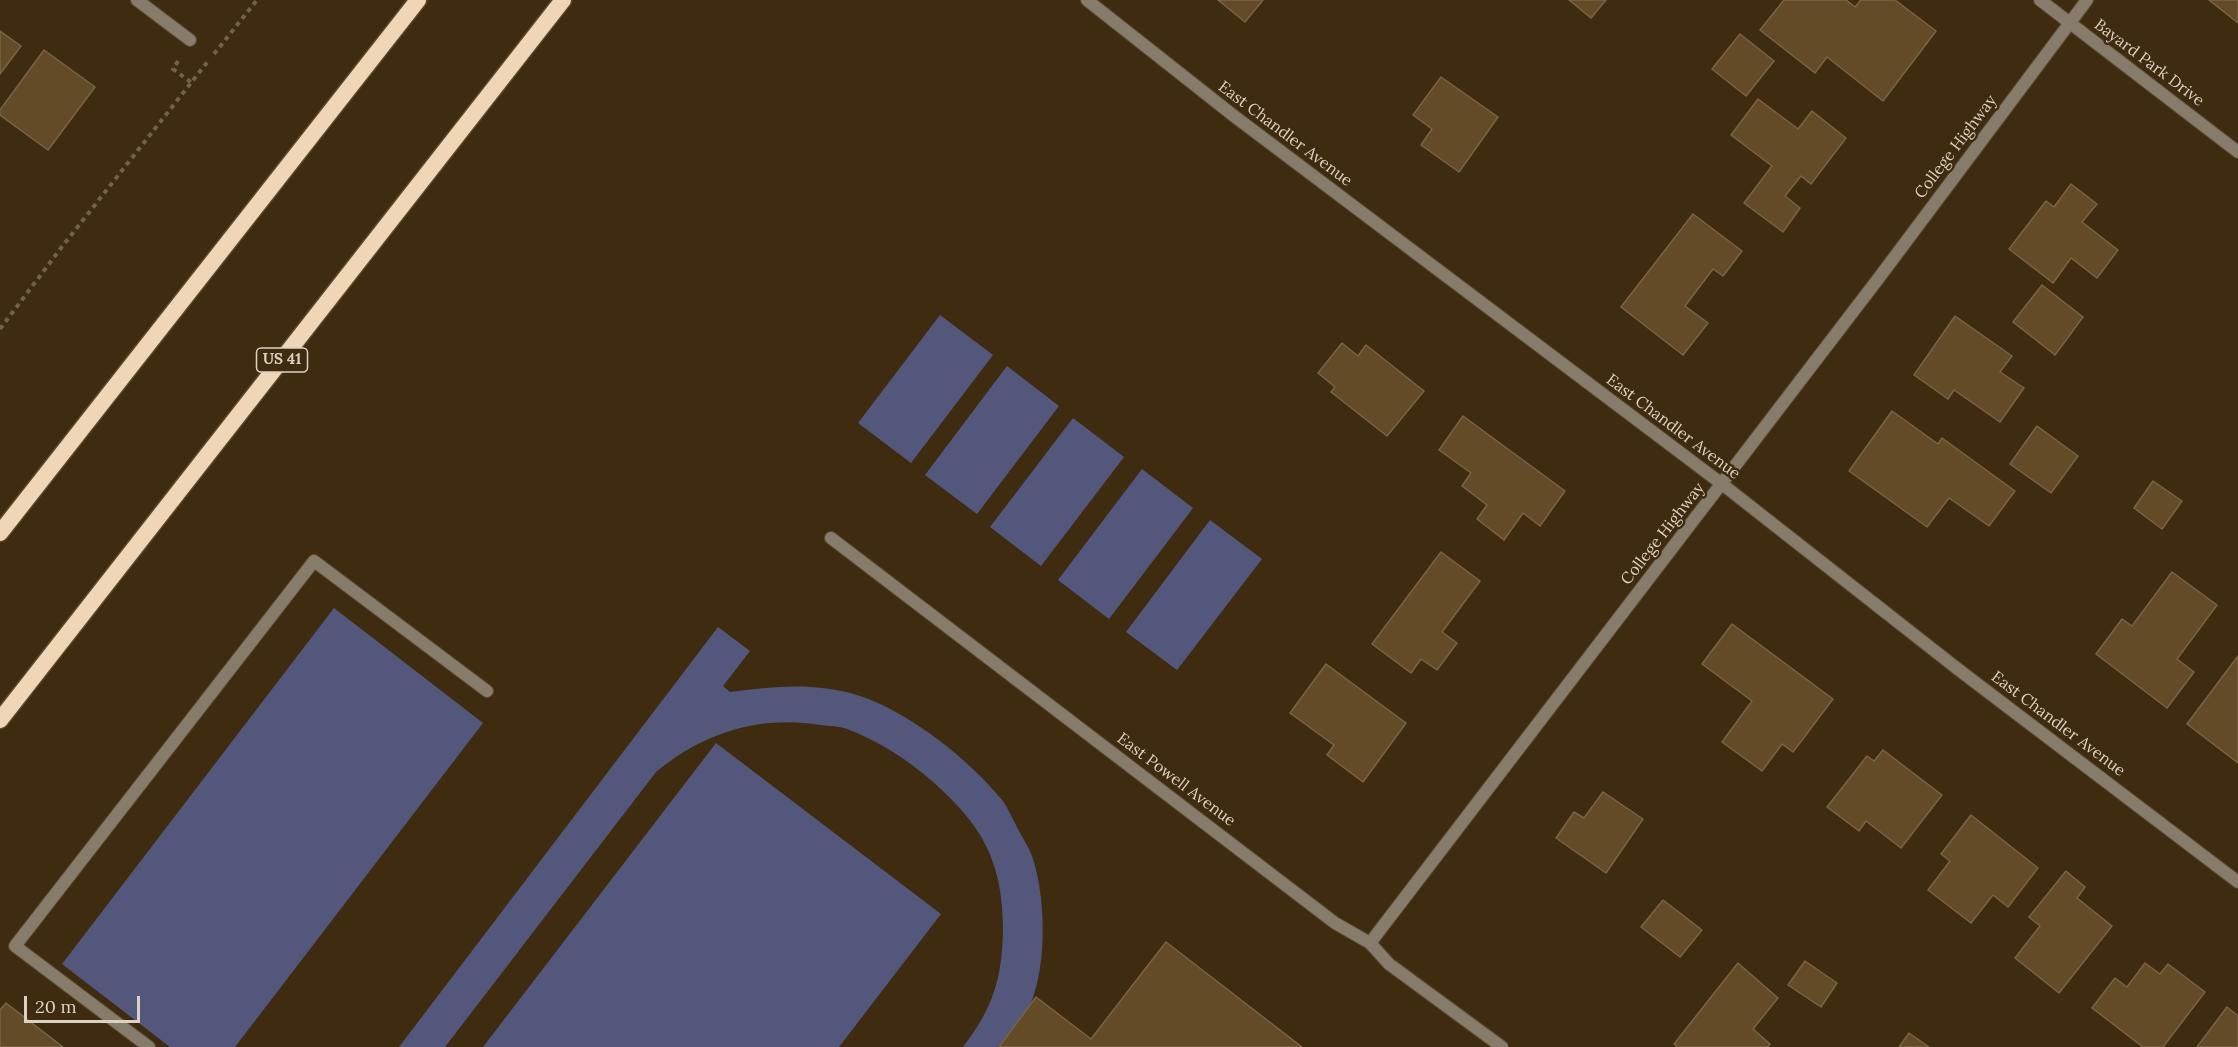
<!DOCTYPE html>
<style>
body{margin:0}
#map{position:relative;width:2238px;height:1047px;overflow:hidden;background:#3f2c10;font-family:Lora,serif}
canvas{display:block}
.scale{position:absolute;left:24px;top:996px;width:116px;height:27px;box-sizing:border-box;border:3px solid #ddd1c1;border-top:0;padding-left:8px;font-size:18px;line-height:21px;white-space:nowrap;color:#ddd1c1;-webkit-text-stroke:4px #3f2c10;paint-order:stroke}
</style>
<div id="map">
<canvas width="2238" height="1047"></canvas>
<div class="scale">20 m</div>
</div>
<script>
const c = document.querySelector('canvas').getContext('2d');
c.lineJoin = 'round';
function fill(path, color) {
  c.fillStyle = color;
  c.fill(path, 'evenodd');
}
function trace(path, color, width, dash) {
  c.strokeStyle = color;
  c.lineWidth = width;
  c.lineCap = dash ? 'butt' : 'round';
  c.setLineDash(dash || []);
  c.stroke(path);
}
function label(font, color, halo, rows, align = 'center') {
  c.font = font + ' Lora,serif';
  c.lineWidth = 5;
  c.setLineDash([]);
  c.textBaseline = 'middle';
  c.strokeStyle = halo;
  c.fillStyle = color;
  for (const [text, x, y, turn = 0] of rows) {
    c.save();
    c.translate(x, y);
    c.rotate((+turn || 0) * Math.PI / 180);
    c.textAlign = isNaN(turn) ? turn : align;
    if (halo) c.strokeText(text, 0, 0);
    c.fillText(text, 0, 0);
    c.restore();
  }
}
fill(new Path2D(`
 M940,315L993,355L911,463L858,423Z
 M1007,366L1059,406L977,514L925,475Z
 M1073,418L1124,457L1041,566L990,527Z
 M1142,469L1193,508L1109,619L1058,580Z
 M1210,520L1262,559L1177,670L1126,632Z
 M334,608L483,723L235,1047H170L62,964Z
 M718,627L750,651L723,686L730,692C774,686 817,682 860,696C909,712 970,760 1002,800C1007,806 1011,816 1015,823C1020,834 1028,845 1032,856C1046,897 1047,963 1031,1003C1024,1018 1008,1034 998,1047H963C993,1008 1002,979 1003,930C1003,861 982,825 932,781C907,759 877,740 847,729C839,726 829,726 820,725C759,715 703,733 656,772L445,1047H399Z
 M716,743L941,914L839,1047H483Z`), '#53577c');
const building = new Path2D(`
 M1218,0H1263L1245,22Z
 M1569,0H1606L1591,18Z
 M1784,0H1846L1855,7L1861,0H1895L1936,31L1883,101L1827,57L1815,73L1760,30Z
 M2209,0H2238V23Z
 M0,31L21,46L0,74Z
 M1740,34L1774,61L1746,96L1712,69Z
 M44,50L95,87L48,150L0,115V110Z
 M1441,77L1498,117L1459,172L1421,145L1432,129L1413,115Z
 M1758,99L1798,129L1812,111L1846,138L1811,184L1801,176L1785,196L1800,208L1783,232L1744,203L1772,166L1731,135Z
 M2071,184L2097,204L2082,222L2118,250L2097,278L2071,258L2053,283L2009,249L2046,201L2054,207Z
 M1693,214L1742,251L1723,276L1713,269L1685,306L1708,323L1683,355L1621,307Z
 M2042,285L2083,317L2055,355L2013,322Z
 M1955,316L2012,356L2000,372L2024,388L2000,422L1954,390L1948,399L1914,375Z
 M1342,343L1358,356L1366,345L1424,391L1387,436L1331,392L1335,387L1318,373Z
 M1892,411L1938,444L1942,438L2015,491L1989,526L1949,498L1927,527L1849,471Z
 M1463,416L1565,491L1540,526L1523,513L1504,540L1477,519L1487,505L1462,486L1471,473L1439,450Z
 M2037,426L2078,456L2051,493L2010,464Z
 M2153,481L2182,501L2162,529L2134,508Z
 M1441,552L1480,581L1442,632L1457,643L1437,670L1421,659L1411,673L1372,644Z
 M2172,572L2217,605L2177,659L2194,672L2167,708L2096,654L2122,619L2132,626Z
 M1732,624L1833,699L1793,752L1782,744L1762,771L1722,742L1752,701L1702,664Z
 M2238,656V763L2187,724Z
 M1326,664L1406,723L1363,782L1327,755L1334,745L1290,713Z
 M1883,750L1942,795L1901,848L1866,821L1859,831L1827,807L1867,756L1874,761Z
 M1603,792L1643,819L1606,873L1556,838L1574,812L1584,818Z
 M1971,815L2038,868L2008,907L1993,895L1971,923L1928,890L1950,861L1941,854Z
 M2066,871L2085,887L2077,898L2112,926L2059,993L2015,958L2040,926L2029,917Z
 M1663,900L1702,930L1680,957L1641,927Z
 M1166,942L1302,1047H999L1036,997L1091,1039Z
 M1805,961L1837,983L1821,1007L1788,985Z
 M1738,963L1778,998L1753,1029L1770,1044L1768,1047H1678L1674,1044Z
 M2145,963L2160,974L2168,964L2205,992L2163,1047H2143L2092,1008L2115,978L2127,987Z
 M6,1003L63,1047H0V1010Z
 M2227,1007L2238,1016V1047H2197Z
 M1909,1033L1929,1047H1899Z`);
fill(building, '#634b27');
trace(building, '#796447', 1.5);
const service = new Path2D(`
 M149,1047L15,946L314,561L487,691`);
const minor = new Path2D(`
 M137,0L190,40
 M1087,0L1234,116L1722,484L1959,670L2238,882
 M2040,0L2238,152
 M831,538L1335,923L1370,943L1389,964L1502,1047
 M1370,943L1878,279L2087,0`);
const trunk = new Path2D(`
 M0,533L418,0
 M0,720L563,0`);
trace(service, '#5b4a30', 14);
trace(minor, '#5b4a30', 14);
trace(trunk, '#5b4a30', 19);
trace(new Path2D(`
 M214,54L257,0
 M178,61L173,69L192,83
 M0,329L61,248L209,60`), '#726249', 4, [4.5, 4.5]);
trace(service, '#877c6c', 12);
trace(minor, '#877c6c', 12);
trace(trunk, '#eed6b6', 16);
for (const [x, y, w] of [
 [282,360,51]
]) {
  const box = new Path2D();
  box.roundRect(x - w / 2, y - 12, w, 24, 4.5);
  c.fillStyle = '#3f2c10';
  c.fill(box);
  trace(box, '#ddd1c1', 1.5);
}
label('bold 15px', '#ddd1c1', null, [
 ["US 41",282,360]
]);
label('16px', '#ddd1c1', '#3f2c10', [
 ["Bayard Park Drive",2149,63,37],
 ["East Chandler Avenue",1285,134,37],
 ["College Highway",1956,147,-53],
 ["East Chandler Avenue",1673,427,37],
 ["College Highway",1663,534,-52],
 ["East Chandler Avenue",2058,724,37],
 ["East Powell Avenue",1176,780,37]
]);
</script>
